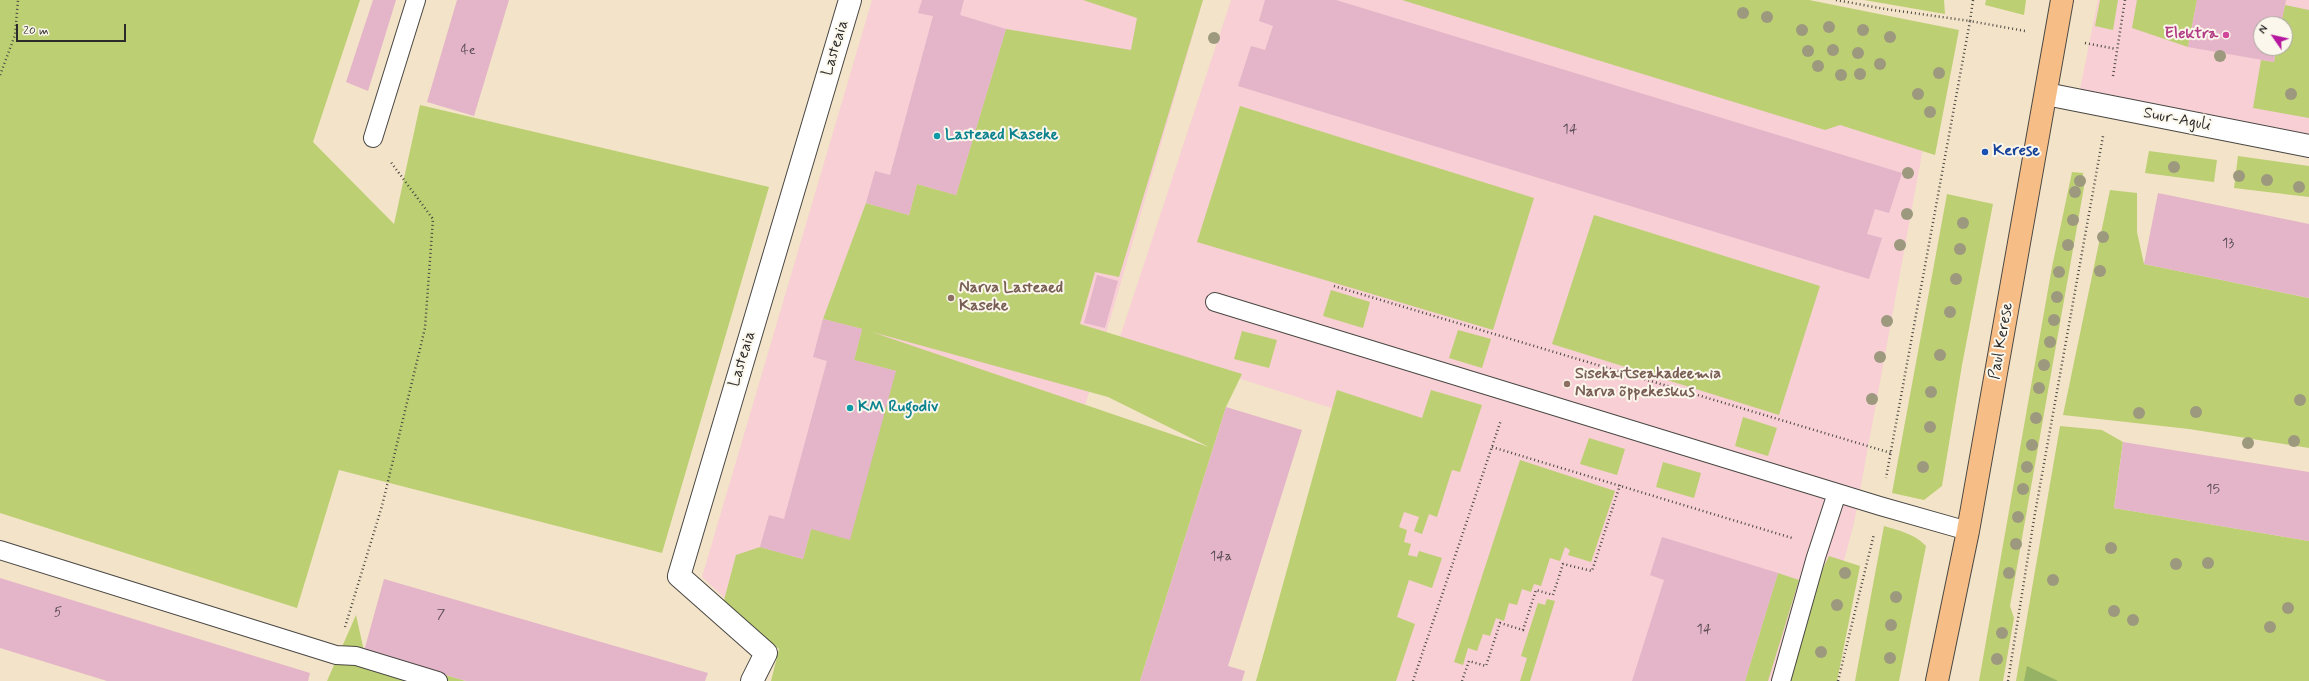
<!DOCTYPE html>
<meta charset="utf-8">
<style>
body{margin:0}
#map{position:relative;width:2309px;height:681px;overflow:hidden;background:#f3e3c8;font-family:Mynerve,sans-serif}
canvas{display:block}
.north{position:absolute;left:2253px;top:16px;width:40px;height:40px;box-sizing:border-box;background:#fbf7ec;border:1px solid #a8a59f;border-radius:50%;rotate:304deg;font-size:11px;font-weight:700;line-height:16px;text-align:center;color:#2b2b2b}
.north::after{content:'';display:block;margin:auto;width:14px;height:18px;background:#b5179e;clip-path:polygon(50% 0,100% 100%,50% 72%,0 100%)}
.scale{position:absolute;left:16px;top:24px;width:110px;height:18px;box-sizing:border-box;border:2px solid #2b2b2b;border-top:0;padding-left:5px;font-size:12px;line-height:14px;white-space:nowrap;color:#2b2b2b;-webkit-text-stroke:3px #fbf7ec;paint-order:stroke}
</style>
<div id="map">
<canvas width="2309" height="681"></canvas>
<div class="north">N</div>
<div class="scale">20 m</div>
</div>
<script>
const c = document.querySelector('canvas').getContext('2d');
c.lineJoin = 'round';
function fill(path, color) {
  c.fillStyle = color;
  c.fill(path, 'evenodd');
}
function trace(path, color, width, dash) {
  c.strokeStyle = color;
  c.lineWidth = width;
  c.lineCap = dash ? 'butt' : 'round';
  c.setLineDash(dash || []);
  c.stroke(path);
}
function label(font, color, halo, rows, align = 'center') {
  c.font = font + ' Mynerve,sans-serif';
  c.lineWidth = 4;
  c.setLineDash([]);
  c.textBaseline = 'middle';
  c.strokeStyle = halo;
  c.fillStyle = color;
  for (const [text, x, y, turn = 0] of rows) {
    c.save();
    c.translate(x, y);
    c.rotate((+turn || 0) * Math.PI / 180);
    c.textAlign = isNaN(turn) ? turn : align;
    if (halo) c.strokeText(text, 0, 0);
    c.fillText(text, 0, 0);
    c.restore();
  }
}
fill(new Path2D(`
 M872,0H1203L1005,681L730,603L702,577Z
 M1231,0H1728L1942,45L1854,523L1812,681H1316L1391,427L1119,340Z
 M2098,0H2309V137L2078,99ZM2261,24H2285V48H2261Z`), '#f7cfd4');
fill(new Path2D(`
 M0,0H360L313,142L394,224L420,105L769,187L662,553L339,470L297,608L0,513Z
 M1083,0H1203L1119,277L1095,272L1080,324L1242,374L1226,407L1140,681H771L779,649L723,604L736,555L760,547L803,559L811,529L896,371L854,360L862,329L823,319L866,203L909,215L917,184L956,195L1006,29L1131,50L1137,18ZM872,332L1108,397L1209,447Z
 M1402,0H1809L1959,30L1935,155L1840,125L1825,130Z
 M1864,0H1944L1945,14L1870,1Z
 M1986,0H2026L2024,15L1985,5Z
 M2100,0H2118L2113,30L2095,26Z
 M2137,0H2197L2188,47L2132,28Z
 M2285,5L2309,10V118L2253,108L2261,60L2274,62L2276,48H2285V24H2281Z
 M1240,106L1534,198L1493,330L1197,242Z
 M2149,151L2217,160L2214,182L2145,173Z
 M2238,156L2309,166V197L2234,188Z
 M2072,172L2083,173L2084,187L2010,606L2014,618L2003,681H1979L2052,267Z
 M2110,190L2137,193V232L2144,264L2309,298V448L2189,429L2063,415Z
 M1947,194L1993,204L1962,365L1942,486L1924,500L1892,493Z
 M1594,215L1820,286L1779,415L1552,344Z
 M1331,290L1370,302L1363,328L1323,316Z
 M1458,330L1491,339L1482,368L1449,358Z
 M1242,331L1277,340L1269,368L1234,359Z
 M1337,390L1422,418L1431,390L1482,405L1460,472L1452,470L1437,517L1429,514L1422,534L1414,531L1419,517L1404,512L1399,527L1407,530L1404,542L1411,544L1408,555L1417,557L1419,551L1442,558L1432,588L1409,580L1397,617L1415,624L1396,681H1256Z
 M1743,417L1777,428L1768,456L1735,446Z
 M2060,426L2102,430L2123,442L2114,508L2309,541V681H2016Z
 M1589,438L1625,449L1617,475L1580,464Z
 M1520,460L1615,491L1591,562L1568,555L1570,550L1565,547L1560,561L1550,558L1541,586L1534,584L1531,592L1522,589L1517,605L1509,603L1504,621L1496,618L1490,636L1483,634L1477,651L1468,648L1463,665L1454,662Z
 M1663,462L1701,473L1694,498L1656,487Z
 M1884,526C1900,531 1915,534 1926,546L1899,681H1855Z
 M1829,556L1860,566L1837,681H1790L1822,570Z
 M1778,573L1799,580L1768,681H1745Z
 M1547,599L1555,601L1530,681H1520L1527,658L1521,656L1538,603L1545,605Z
 M356,615L364,651L466,681H327Z`), '#bdcf73');
fill(new Path2D(`
 M2027,666L2058,681H2024Z`), '#96b265');
fill(new Path2D(`
 M373,0H396L368,91L346,82Z
 M457,0H509L474,116L427,102Z
 M922,0H964L960,15L1006,29L956,195L917,184L909,215L866,203L875,171L890,175L933,16L918,13Z
 M1265,0H1336L1902,173L1889,213L1875,209L1867,234L1882,238L1869,279L1238,86L1251,46L1265,50L1273,26L1259,21Z
 M2197,0H2286L2281,24H2261V48H2276L2274,62L2188,47Z
 M2158,193L2309,224V298L2144,264Z
 M1097,275L1118,281L1105,328L1084,323Z
 M823,319L862,329L854,360L896,371L850,540L811,529L803,559L760,547L769,515L784,519L827,361L813,357Z
 M1226,407L1302,430L1228,666L1245,671L1242,681H1140Z
 M2123,442L2309,472V541L2114,508Z
 M1662,537L1778,573L1745,681H1632L1664,580L1650,575Z
 M0,578L310,673L308,681H107L0,648Z
 M384,579L708,673L705,681H466L364,651Z`), '#e4b4c8');
const service = new Path2D(`
 M373,138L416,0
 M1215,302L1880,506L1968,531
 M0,550L336,655L356,656L438,681
 M1781,681L1816,557L1837,493`);
const minor = new Path2D(`
 M2046,94L2309,146
 M752,681L766,653L679,576L850,0`);
const trunk = new Path2D(`
 M1937,681L1968,531L2062,0`);
trace(service, '#494743', 20);
trace(minor, '#494743', 24);
trace(trunk, '#494743', 24);
trace(new Path2D(`
 M1836,0L1885,9L1970,21L1886,478
 M1973,0L1970,21L2025,31
 M2085,43L2116,49
 M0,75L15,35L18,0
 M2113,76L2125,0
 M1334,286L1891,453
 M1492,447L1792,538
 M345,627L382,506L425,328L433,219L390,161
 M1413,681L1501,420
 M1462,681L1469,661L1486,666L1500,623L1523,630L1536,590L1553,595L1563,564L1592,571L1620,485
 M1838,681L1874,534
 M2008,681L2034,519L2103,136`), '#494743', 2.5, [1, 3]);
trace(service, '#fff', 18);
trace(minor, '#fff', 22);
trace(trunk, '#f6be86', 22);
c.fillStyle = '#9d997e';
for (const [x, y] of [
 [1743,13],
 [1767,17],
 [1829,27],
 [1802,30],
 [1863,30],
 [1890,37],
 [1214,38],
 [1833,50],
 [1808,51],
 [1858,53],
 [2220,56],
 [1880,64],
 [1818,66],
 [1939,73],
 [1860,74],
 [1841,75],
 [1918,94],
 [2291,94],
 [1930,112],
 [2174,167],
 [1908,173],
 [2239,176],
 [2267,180],
 [2080,181],
 [2299,187],
 [2075,192],
 [1907,214],
 [2073,220],
 [1963,223],
 [2103,237],
 [1900,245],
 [2068,245],
 [1960,249],
 [2100,271],
 [2059,272],
 [1956,279],
 [2057,297],
 [1950,312],
 [2054,320],
 [1887,321],
 [2050,342],
 [1940,355],
 [1880,357],
 [2044,365],
 [2039,388],
 [1931,392],
 [1872,399],
 [2300,400],
 [2196,412],
 [2139,413],
 [2036,418],
 [1930,427],
 [2294,441],
 [2248,443],
 [2032,445],
 [1923,467],
 [2027,467],
 [2023,489],
 [2018,517],
 [2016,544],
 [2111,548],
 [2208,563],
 [2176,564],
 [1845,573],
 [2009,573],
 [2053,580],
 [1896,597],
 [1837,605],
 [2288,608],
 [2114,611],
 [2133,620],
 [1891,625],
 [2270,627],
 [2002,633],
 [1821,652],
 [1890,658],
 [1997,659]
]) {
  c.beginPath();
  c.arc(x, y, 6, 0, 2 * Math.PI);
  c.fill();
}
for (const [x, y, r, color] of [
 [2226,35,4,"#d1479c"],
 [937,136,4,"#0f9aa8"],
 [1985,152,4,"#1a4fb4"],
 [951,298,4,"#8d6e63"],
 [1567,384,4,"#8d6e63"],
 [850,408,4,"#0f9aa8"]
]) {
  const dot = new Path2D();
  dot.arc(x, y, r, 0, 2 * Math.PI);
  c.fillStyle = color;
  c.fill(dot);
  trace(dot, '#fbf7ec', 1.5);
}
label('14px', '#594d52', null, [
 ["4e",468,51],
 ["14",1570,130],
 ["13",2228,244],
 ["15",2213,490],
 ["14a",1221,557],
 ["5",58,613],
 ["7",441,615],
 ["14",1704,630]
]);
label('bold 16px', '#b23c85', '#fbf7ec', [
 ["Elektra",2218,35]
], 'right');
label('16px', '#2b2b2b', '#fbf7ec', [
 ["Lasteaia",836,48,-73],
 ["Suur-Aguli",2177,120,11],
 ["Paul Kerese",2002,341,-80],
 ["Lasteaia",743,359,-73]
]);
label('bold 16px', '#0d838f', '#fbf7ec', [
 ["Lasteaed Kaseke",945,136],
 ["KM Rugodiv",858,408]
], 'left');
label('bold 16px', '#164399', '#fbf7ec', [
 ["Kerese",1993,152]
], 'left');
label('bold 16px', '#785e54', '#fbf7ec', [
 ["Narva Lasteaed",959,289],
 ["Kaseke",959,307],
 ["Sisekaitseakadeemia",1575,375],
 ["Narva õppekeskus",1575,393]
], 'left');
</script>
